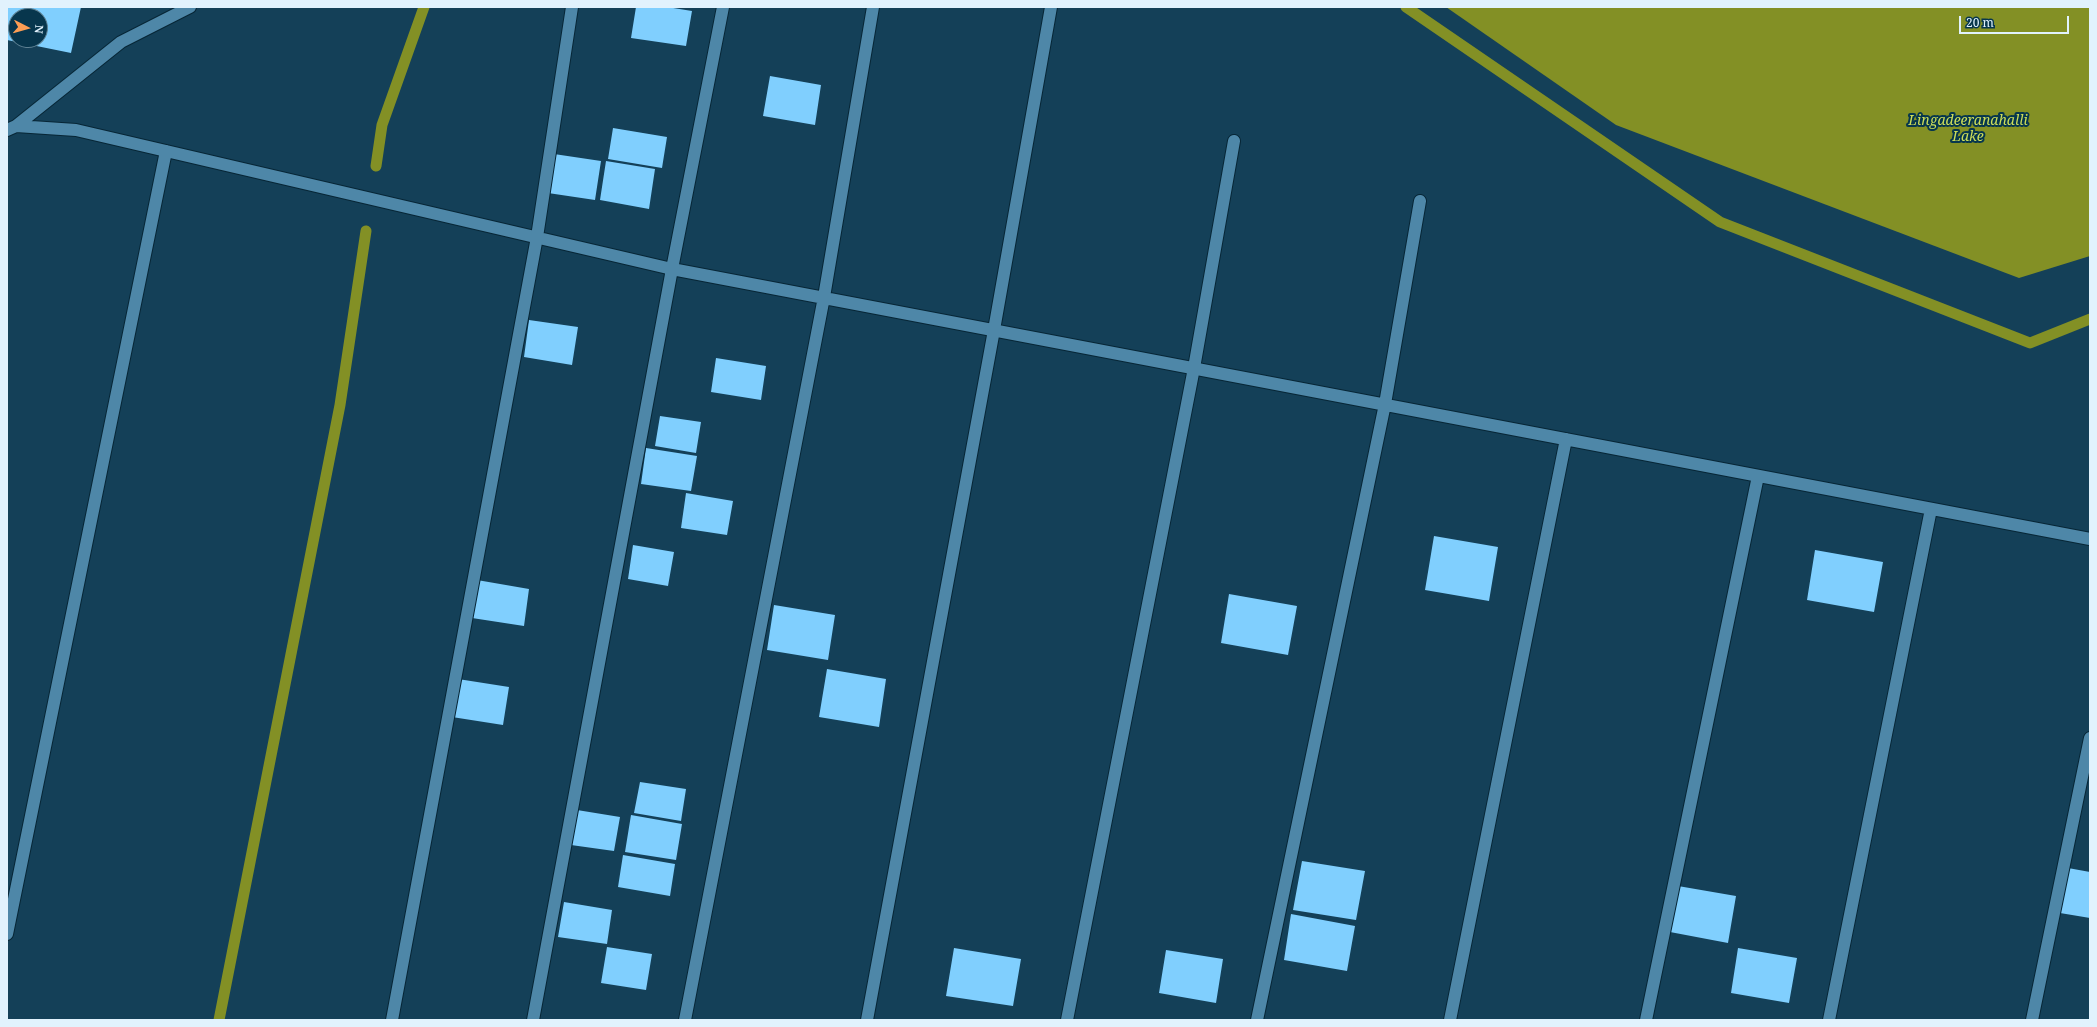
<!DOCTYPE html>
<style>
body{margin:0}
#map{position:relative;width:2097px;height:1027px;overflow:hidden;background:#144058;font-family:"Noto Serif",serif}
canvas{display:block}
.frame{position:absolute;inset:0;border:8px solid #e1f2fd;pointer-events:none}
.north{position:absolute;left:8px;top:8px;width:40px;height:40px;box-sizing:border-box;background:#07364d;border:1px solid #5e8193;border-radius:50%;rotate:96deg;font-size:11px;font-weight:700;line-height:16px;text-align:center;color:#e1f2fd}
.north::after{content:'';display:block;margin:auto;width:14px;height:18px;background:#fc9d54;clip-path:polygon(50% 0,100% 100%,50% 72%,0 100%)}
.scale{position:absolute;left:1959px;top:16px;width:110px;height:18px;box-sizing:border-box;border:2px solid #e1f2fd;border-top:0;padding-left:5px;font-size:12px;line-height:14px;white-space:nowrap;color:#e1f2fd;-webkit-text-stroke:3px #07364d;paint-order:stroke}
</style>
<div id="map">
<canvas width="2097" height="1027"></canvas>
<div class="frame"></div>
<div class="north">N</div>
<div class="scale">20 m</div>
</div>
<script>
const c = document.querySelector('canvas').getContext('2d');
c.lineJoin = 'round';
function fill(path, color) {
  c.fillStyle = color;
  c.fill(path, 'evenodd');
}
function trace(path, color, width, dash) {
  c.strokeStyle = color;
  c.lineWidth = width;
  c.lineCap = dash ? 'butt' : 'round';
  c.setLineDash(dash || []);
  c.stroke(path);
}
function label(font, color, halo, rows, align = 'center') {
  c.font = font + ' "Noto Serif",serif';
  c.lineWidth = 4;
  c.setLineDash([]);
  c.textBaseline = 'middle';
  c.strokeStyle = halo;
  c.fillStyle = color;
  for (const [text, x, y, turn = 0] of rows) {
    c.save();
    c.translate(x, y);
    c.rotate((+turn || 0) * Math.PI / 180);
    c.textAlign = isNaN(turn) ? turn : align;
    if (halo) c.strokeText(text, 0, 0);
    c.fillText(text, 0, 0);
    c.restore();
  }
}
fill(new Path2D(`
 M1446,7H2090V256L2019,278L1616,125Z`), '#839025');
trace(new Path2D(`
 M1406,7L1720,222L2030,343L2090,319
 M376,166L382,125L424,7
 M219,1020L340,405L366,231`), '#839025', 11);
fill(new Path2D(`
 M7,7H81L71,53L7,40ZM16,16H40V40H16Z
 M636,7H667L692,11L686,46L631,38Z
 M770,76L821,85L815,125L763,116Z
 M613,128L667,137L662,168L608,159Z
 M554,154L601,161L595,200L548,193Z
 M606,161L655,169L649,209L600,200Z
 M529,320L578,327L572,365L524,357Z
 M716,358L766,366L761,400L711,392Z
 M660,416L701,422L696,453L655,446Z
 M646,448L697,456L691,491L641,484Z
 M686,493L733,501L727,535L681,528Z
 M1434,536L1498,547L1489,601L1425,590Z
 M633,545L674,552L668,586L628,579Z
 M1815,550L1883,562L1874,612L1807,600Z
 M477,580L529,589L524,626L472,618Z
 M1229,594L1297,606L1288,655L1221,643Z
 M774,605L835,615L828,660L767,650Z
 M827,669L886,679L879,727L819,717Z
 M458,679L509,687L503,725L452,717Z
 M640,782L686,789L681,821L634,813Z
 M577,810L620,817L614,851L571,845Z
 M631,815L682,824L676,860L625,852Z
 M623,855L675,864L670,896L618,887Z
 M1302,861L1365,871L1356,920L1293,910Z
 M2068,868L2090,872V918L2060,913Z
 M1678,886L1736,896L1728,943L1670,932Z
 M564,902L612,910L607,944L558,937Z
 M1291,914L1355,926L1347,971L1284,960Z
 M607,947L652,954L646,990L601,983Z
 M954,948L1021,959L1013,1006L946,996Z
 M1738,948L1797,958L1789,1003L1731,993Z
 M1166,950L1223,959L1216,1003L1159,993Z`), '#80cffe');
const minor = new Path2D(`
 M16,126L121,42L190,7
 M7,130L16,126L76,130L672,269L2090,539
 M7,934L166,151
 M392,1020L537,237L572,7
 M533,1020L672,269L723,7
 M685,1020L824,297L873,7
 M867,1020L994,330L1051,7
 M1067,1020L1194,368L1234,141
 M1257,1020L1385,404L1420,201
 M1450,1020L1566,439
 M1646,1020L1758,476
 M1829,1020L1931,509
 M2032,1020L2090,738`);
trace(minor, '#072636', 14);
trace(minor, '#4e87a8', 12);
label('italic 14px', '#cdde59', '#07364d', [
 ["Lingadeeranahalli",1968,121],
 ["Lake",1968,137]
]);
</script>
